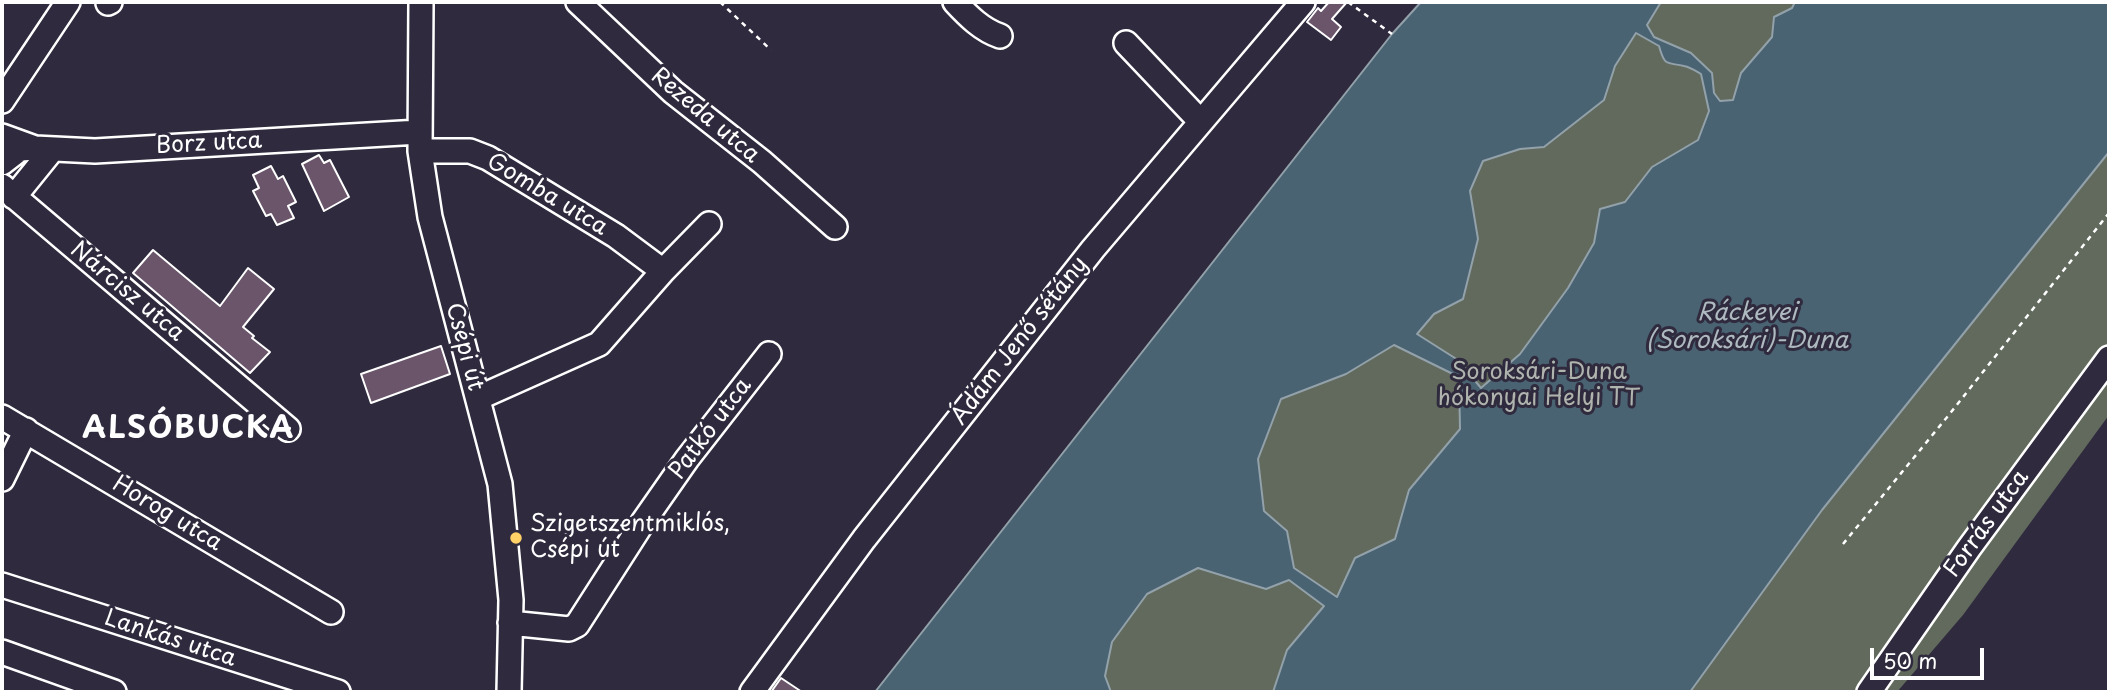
<!DOCTYPE html>
<meta charset="utf-8">
<style>
body{margin:0}
#map{position:relative;width:2111px;height:694px;overflow:hidden;background:#2f2a3d;font-family:"Playpen Sans",sans-serif}
canvas{display:block}
.frame{position:absolute;inset:0;border:4px solid #fff;pointer-events:none}
.scale{position:absolute;left:1870px;top:648px;width:114px;height:32px;box-sizing:border-box;border:4px solid #fff;border-top:0;padding-left:9px;font-size:21px;line-height:24px;white-space:nowrap;color:#fff;-webkit-text-stroke:5px #2f2a3d;paint-order:stroke}
</style>
<div id="map">
<canvas width="2111" height="694"></canvas>
<div class="frame"></div>
<div class="scale">50 m</div>
</div>
<script>
const c = document.querySelector('canvas').getContext('2d');
c.lineJoin = 'round';
function fill(path, color) {
  c.fillStyle = color;
  c.fill(path, 'evenodd');
}
function trace(path, color, width, dash) {
  c.strokeStyle = color;
  c.lineWidth = width;
  c.lineCap = dash ? 'butt' : 'round';
  c.setLineDash(dash || []);
  c.stroke(path);
}
function label(font, color, halo, rows, align = 'center') {
  c.font = font + ' "Playpen Sans",sans-serif';
  c.lineWidth = 6;
  c.setLineDash([]);
  c.textBaseline = 'middle';
  c.strokeStyle = halo;
  c.fillStyle = color;
  for (const [text, x, y, turn = 0] of rows) {
    c.save();
    c.translate(x, y);
    c.rotate((+turn || 0) * Math.PI / 180);
    c.textAlign = isNaN(turn) ? turn : align;
    if (halo) c.strokeText(text, 0, 0);
    c.fillText(text, 0, 0);
    c.restore();
  }
}
fill(new Path2D(`
 M1465,2H2109V415L1963,615L1897,692H904Z`), '#616a5d');
const water = new Path2D(`
 M1421,2H1661L1647,25L1654,37L1691,53L1712,73L1714,93L1720,101L1733,100L1741,73L1772,37L1774,17L1792,8L1795,2H2109V152L1822,510L1690,692H1273L1287,650L1324,606L1289,580L1266,589L1198,568L1147,594L1112,642L1105,676L1111,692H875L1392,34ZM1636,33L1659,46C1665,67 1666,62 1684,66C1690,67 1696,71 1701,74L1709,111L1698,140L1652,167L1625,202L1600,209L1594,243L1568,288L1520,354L1481,388L1458,360L1417,334L1434,314L1463,299L1478,239L1470,191L1483,161L1520,149L1544,147L1604,100L1615,66ZM1394,345L1459,377L1460,429L1409,490L1395,539L1355,558L1337,597L1294,568L1287,531L1264,511L1258,459L1281,399L1346,374Z`);
fill(water, '#4a6372');
trace(water, '#92a1aa', 2);
const building = new Path2D(`
 M1329,2H1347L1332,19L1341,27L1331,40L1307,22L1318,8L1321,11Z
 M319,155L324,163L330,160L349,197L324,211L302,164Z
 M271,166L278,179L283,176L296,202L288,206L294,218L277,225L271,214L266,216L253,191L259,188L253,175Z
 M153,250L220,306L248,268L274,289L243,327L254,336L252,338L270,352L250,373L133,273Z
 M441,346L450,374L371,403L361,374Z
 M781,678L802,692H771Z`);
fill(building, '#6a556b');
trace(building, '#fff', 2);
const minor = new Path2D(`
 M421,2L420,151L430,217L500,484L511,600L509,692
 M578,2L673,92L762,162L835,227
 M955,2C968,16 982,30 1000,36
 M108,3L110,2
 M1126,43L1201,122
 M2,101L68,2
 M2,136L35,148L95,151L419,132
 M420,151H470L488,158L616,236L663,271
 M2,163L20,149L35,148
 M2,186L288,429
 M14,197L52,150
 M478,398L599,344L663,271L709,224
 M2,417L331,612
 M2,479L26,430
 M2,585L338,692
 M510,623L569,629L577,625L643,522L687,459L769,354
 M2,652L114,692
 M752,692L864,539L1093,249L1303,2
 M1869,692L1969,548L2109,358`);
trace(minor, '#fff', 28);
trace(new Path2D(`
 M720,2L771,50
 M1348,2L1392,34
 M1843,544L1948,416L2109,213`), '#fff', 2.5, [5, 5]);
trace(minor, '#2f2a3d', 23);
for (const [x, y, r, color] of [
 [516,538,7,"#ffd166"]
]) {
  const dot = new Path2D();
  dot.arc(x, y, r, 0, 2 * Math.PI);
  c.fillStyle = color;
  c.fill(dot);
  trace(dot, '#2f2a3d', 2.5);
}
label('23px', '#fff', '#2f2a3d', [
 ["Rezeda utca",705,116,40],
 ["Borz utca",209,144,-3],
 ["Gomba utca",547,195,31],
 ["Nárcisz utca",127,292,40],
 ["Ádám Jenő sétány",1020,341,-52],
 ["Csépi út",464,347,75],
 ["Patkó utca",711,429,-53],
 ["Horog utca",167,514,31],
 ["Forrás utca",1987,524,-54],
 ["Lankás utca",170,639,18]
]);
label('23px', '#b0b4ae', '#2f2a3d', [
 ["Soroksári-Duna",1539,373],
 ["hókonyai Helyi TT",1539,399]
]);
label('23px', '#fff', '#2f2a3d', [
 ["Szigetszentmiklós,",530,525],
 ["Csépi út",530,551]
], 'left');
label('italic 24px', '#aeb9c0', '#2f2a3d', [
 ["Ráckevei",1747,313],
 ["(Soroksári)-Duna",1747,341]
]);
c.letterSpacing = '2px';
label('bold 30px', '#fff', '#2f2a3d', [
 ["ALSÓBUCKA",189,430]
]);
c.letterSpacing = '0px';
</script>
